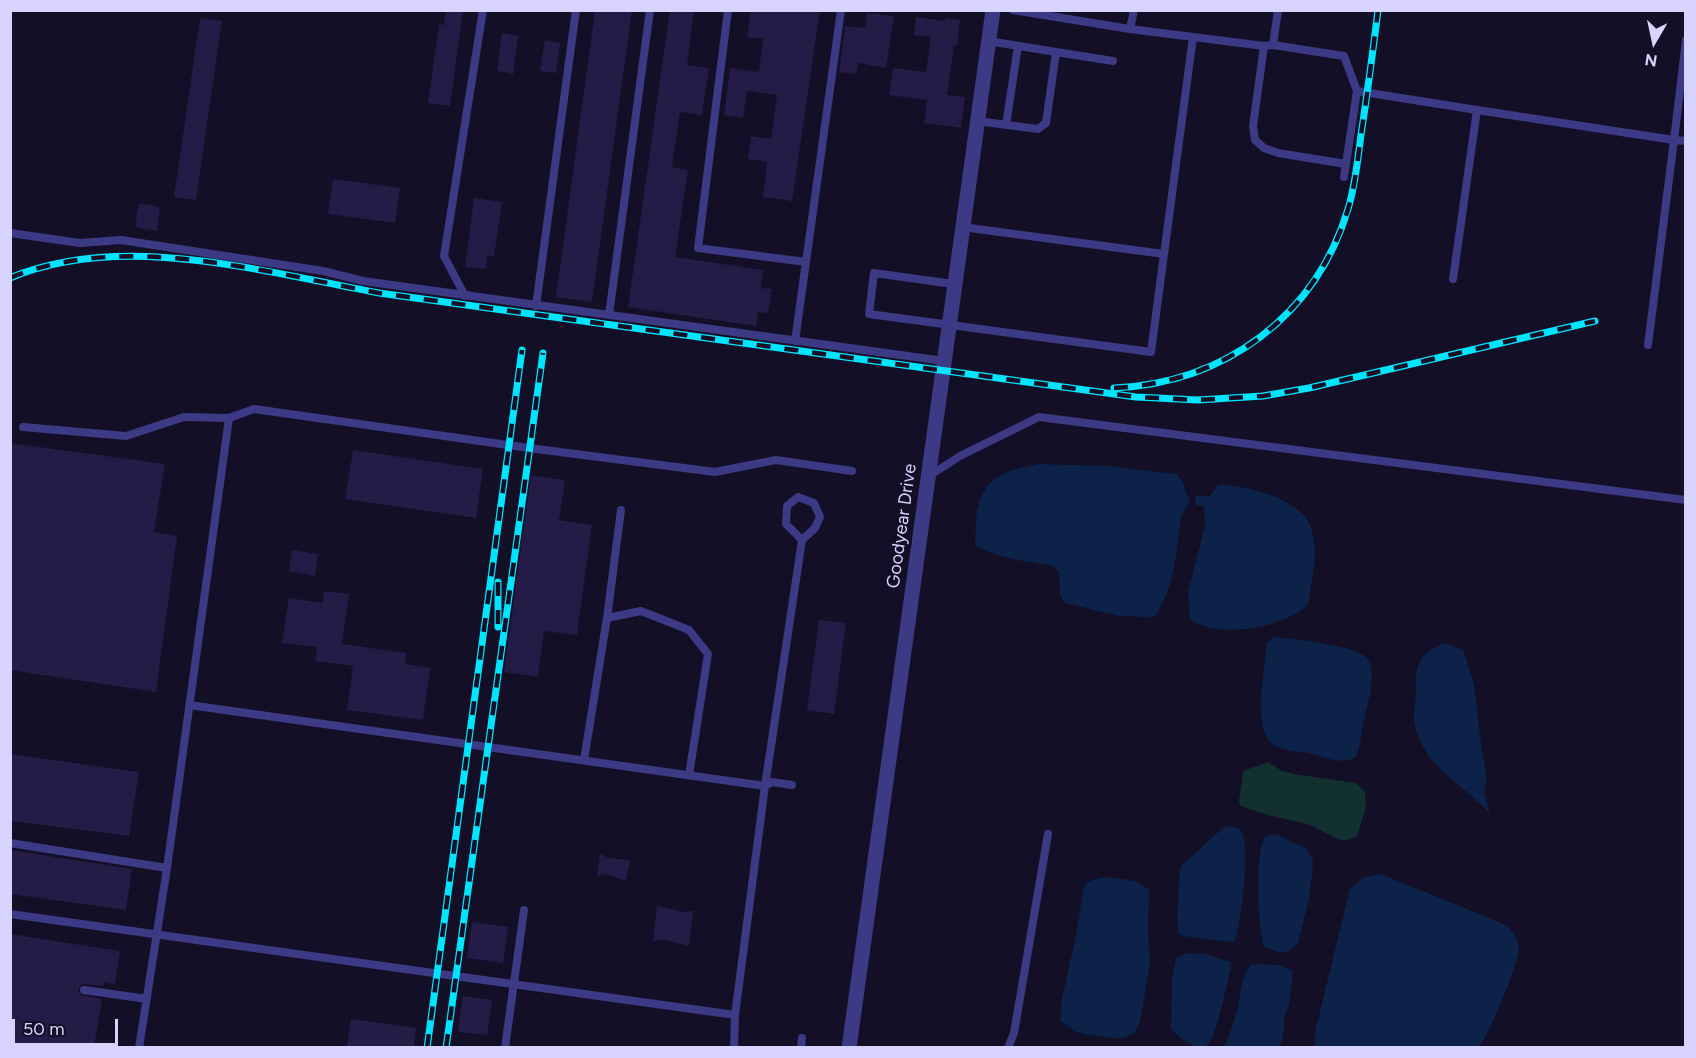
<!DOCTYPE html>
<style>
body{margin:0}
#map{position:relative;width:1696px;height:1058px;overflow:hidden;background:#130f26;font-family:Figtree,sans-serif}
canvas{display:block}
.frame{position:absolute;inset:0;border:12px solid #d9d4ff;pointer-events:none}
.north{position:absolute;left:1624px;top:12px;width:60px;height:60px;-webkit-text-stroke:4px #130f26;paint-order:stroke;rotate:189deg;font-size:16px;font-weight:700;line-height:24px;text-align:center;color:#d9d4ff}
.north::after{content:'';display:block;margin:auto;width:21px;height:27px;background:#d9d4ff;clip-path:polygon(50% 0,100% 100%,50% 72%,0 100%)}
.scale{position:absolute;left:12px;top:1019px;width:106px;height:27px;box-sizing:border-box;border:3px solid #d9d4ff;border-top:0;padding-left:8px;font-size:18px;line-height:21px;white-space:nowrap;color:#d9d4ff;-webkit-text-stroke:4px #130f26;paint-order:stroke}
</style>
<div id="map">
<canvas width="1696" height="1058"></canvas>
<div class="frame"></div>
<div class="north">N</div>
<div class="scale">50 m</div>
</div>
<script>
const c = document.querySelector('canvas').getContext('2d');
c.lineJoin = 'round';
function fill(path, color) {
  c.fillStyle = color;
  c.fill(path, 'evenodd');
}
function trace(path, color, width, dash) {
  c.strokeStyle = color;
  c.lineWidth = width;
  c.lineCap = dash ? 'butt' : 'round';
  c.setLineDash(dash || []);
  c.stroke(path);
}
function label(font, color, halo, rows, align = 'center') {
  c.font = font + ' Figtree,sans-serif';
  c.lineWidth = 6;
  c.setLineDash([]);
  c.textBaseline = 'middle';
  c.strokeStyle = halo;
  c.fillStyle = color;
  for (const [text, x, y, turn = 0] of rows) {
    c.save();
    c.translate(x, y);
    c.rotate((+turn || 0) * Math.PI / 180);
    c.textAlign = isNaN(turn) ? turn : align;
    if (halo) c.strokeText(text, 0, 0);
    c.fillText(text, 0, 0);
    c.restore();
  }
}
fill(new Path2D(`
 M1268,762L1282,771L1294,774L1356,783L1365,792L1366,807L1357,836C1353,838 1349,840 1344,840C1332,839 1320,828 1309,825C1285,818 1263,816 1240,805L1239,801L1243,771Z`), '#12302f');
fill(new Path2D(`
 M1038,464L1108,466L1177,474L1182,481L1190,502C1178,518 1181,522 1178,541C1175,565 1169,600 1154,617L1119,616L1065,603L1060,596L1059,572L1053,566C1032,562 991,558 975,544C976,532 975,518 978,507C987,473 1008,471 1038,464Z
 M1218,485C1246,485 1300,498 1311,527C1319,552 1312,581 1308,605C1282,628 1221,639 1190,620L1188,592L1205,526L1204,507L1195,504L1196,496H1210Z
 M1274,637C1293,639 1355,645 1367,658C1378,672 1367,706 1364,721C1361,734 1361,745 1356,757C1341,765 1328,758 1312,754C1301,751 1287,752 1276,746C1249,731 1267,668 1266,644Z
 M1445,643L1463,650L1474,684L1481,744L1487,778L1484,791L1490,814C1463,783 1421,767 1414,720C1413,711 1416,701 1416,693C1415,664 1418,654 1445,643Z
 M1225,826C1231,827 1239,826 1242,832C1250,849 1241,924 1235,941L1229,942L1184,936L1178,933L1177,917L1180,867Z
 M1276,834L1305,848L1313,860L1312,876L1309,899L1298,943L1290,950L1282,953L1264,947C1258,929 1255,855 1264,839C1266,835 1271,834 1276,834Z
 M1381,874L1506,925C1513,932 1518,938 1519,948C1519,963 1489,1035 1479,1047H1314L1316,1028L1350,889L1364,877Z
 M1107,877L1136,881L1149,890L1148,928L1150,964L1142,1011L1139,1025L1133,1034L1124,1038H1114L1089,1035L1077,1032L1060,1021L1062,999L1076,935L1084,887C1090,879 1097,879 1107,877Z
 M1186,953L1206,954L1230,962L1231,968C1227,982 1217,1036 1208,1044C1197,1053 1178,1036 1171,1029L1172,980L1176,959Z
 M1253,964L1280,965L1293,971L1289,1005L1284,1019V1029L1280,1047H1224C1229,1035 1234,1023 1237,1010C1241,996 1240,973 1253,964Z`), '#0c2248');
fill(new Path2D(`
 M446,10H463L450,106L428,103L439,24L444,25Z
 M595,10H632L592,302L556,297Z
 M670,10H694L687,65L709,68L702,115L680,112L672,167L688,170L675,257L763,270L761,288L772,289L768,313L758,312L756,326L628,307Z
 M751,10H820L792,201L763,197L767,162L748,159L751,136L771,139L777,95L747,91L743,118L724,115L730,68L759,72L763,39L747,37Z
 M867,13L894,16L886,68L858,63L856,74L839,72L845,26L865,28Z
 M916,17L945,21V18L960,20L957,46L954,45L947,95L965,97L961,128L924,123L927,100L889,95L893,68L926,72L931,37L914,35Z
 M200,18L222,21L196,200L174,197Z
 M502,33L518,36L513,74L497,71Z
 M545,40L560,43L556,73L540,71Z
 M333,179L400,188L395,223L328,214Z
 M474,198L502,202L494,256H487L486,269L465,267Z
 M139,203L160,207L157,231L135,227Z
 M10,443L165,464L154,532L177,536L156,692L10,670Z
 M353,450L483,469L476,518L345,499Z
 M531,475L565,480L559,520L592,525L577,635L544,631L538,677L504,672Z
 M292,550L318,554L315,576L289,571Z
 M324,591L349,594L342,644L406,653L405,664L430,668L423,720L347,710L353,666L315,661L317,647L282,643L289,598L323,603Z
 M819,620L846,623L834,714L807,710Z
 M10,754L139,772L129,836L10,821Z
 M10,850L132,869L126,910L10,894Z
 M600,854L609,858L630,860L626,881L607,874L597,876Z
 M657,906L684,912L693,911L689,946L661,939L653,942Z
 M472,922L508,927L503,963L467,958Z
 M10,934L120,951L115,984L104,982V986L82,984L78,989L81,995L102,999L94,1047H10Z
 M463,996L492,1000L487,1035L458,1032Z
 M351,1019L416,1028L414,1047H347Z`), '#241b47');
trace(new Path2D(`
 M728,10L698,248L806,262
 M1013,10L1130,29L1264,46L1273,45L1344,56L1357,91L1344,177
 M1130,29L1134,10
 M1686,40L1674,140L1686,141
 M988,41L1056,52
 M1273,45L1278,10
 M1264,46L1253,126L1255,140L1264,148L1278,153L1346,164
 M1357,91L1477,110
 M977,121L1038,129L1046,123L1056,52L1113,61
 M1006,125L1018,46
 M962,227L1164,254
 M10,233L80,243L121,240L323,271L363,281L944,361
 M1453,279L1477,110L1674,140L1648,345
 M953,284L874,273L869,314L1151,352L1193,37
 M465,296L444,256L483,10
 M536,306L576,10
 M609,315L650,10
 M795,341L841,10
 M23,427L126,436L184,417L229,418L254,409L529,448L715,472L776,460L852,471
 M929,476L960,456L1039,417L1686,500
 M798,497L814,503L820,517L815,528L802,540L786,524L787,506Z
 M607,618L621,510
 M189,705L765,786L772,782L792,785
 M584,760L607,618L641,611L689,630L708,654L689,775
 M10,843L167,868
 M10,914L735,1015
 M84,990L147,999
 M139,1048L167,868L229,418
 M505,1048L524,910
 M734,1048L735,1015L765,786L802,540
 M801,1048L802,1038
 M1008,1048L1014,1033L1048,834`), '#3d3a85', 8);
trace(new Path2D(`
 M849,1048L993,10`), '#3d3a85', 15);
const rail = new Path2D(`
 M10,278C123,231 264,272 379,293L1136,397L1198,400L1263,396L1309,388L1595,321
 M1114,388C1225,383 1316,316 1348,209C1356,183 1358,155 1362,128C1368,89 1373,50 1378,10
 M498,582V627
 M427,1048L522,350
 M446,1048L543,353`);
trace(rail, '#00e5ff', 7);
trace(rail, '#130f26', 4.5, [14]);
label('18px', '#d9d4ff', '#130f26', [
 ["Goodyear Drive",902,526,-82]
]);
</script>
